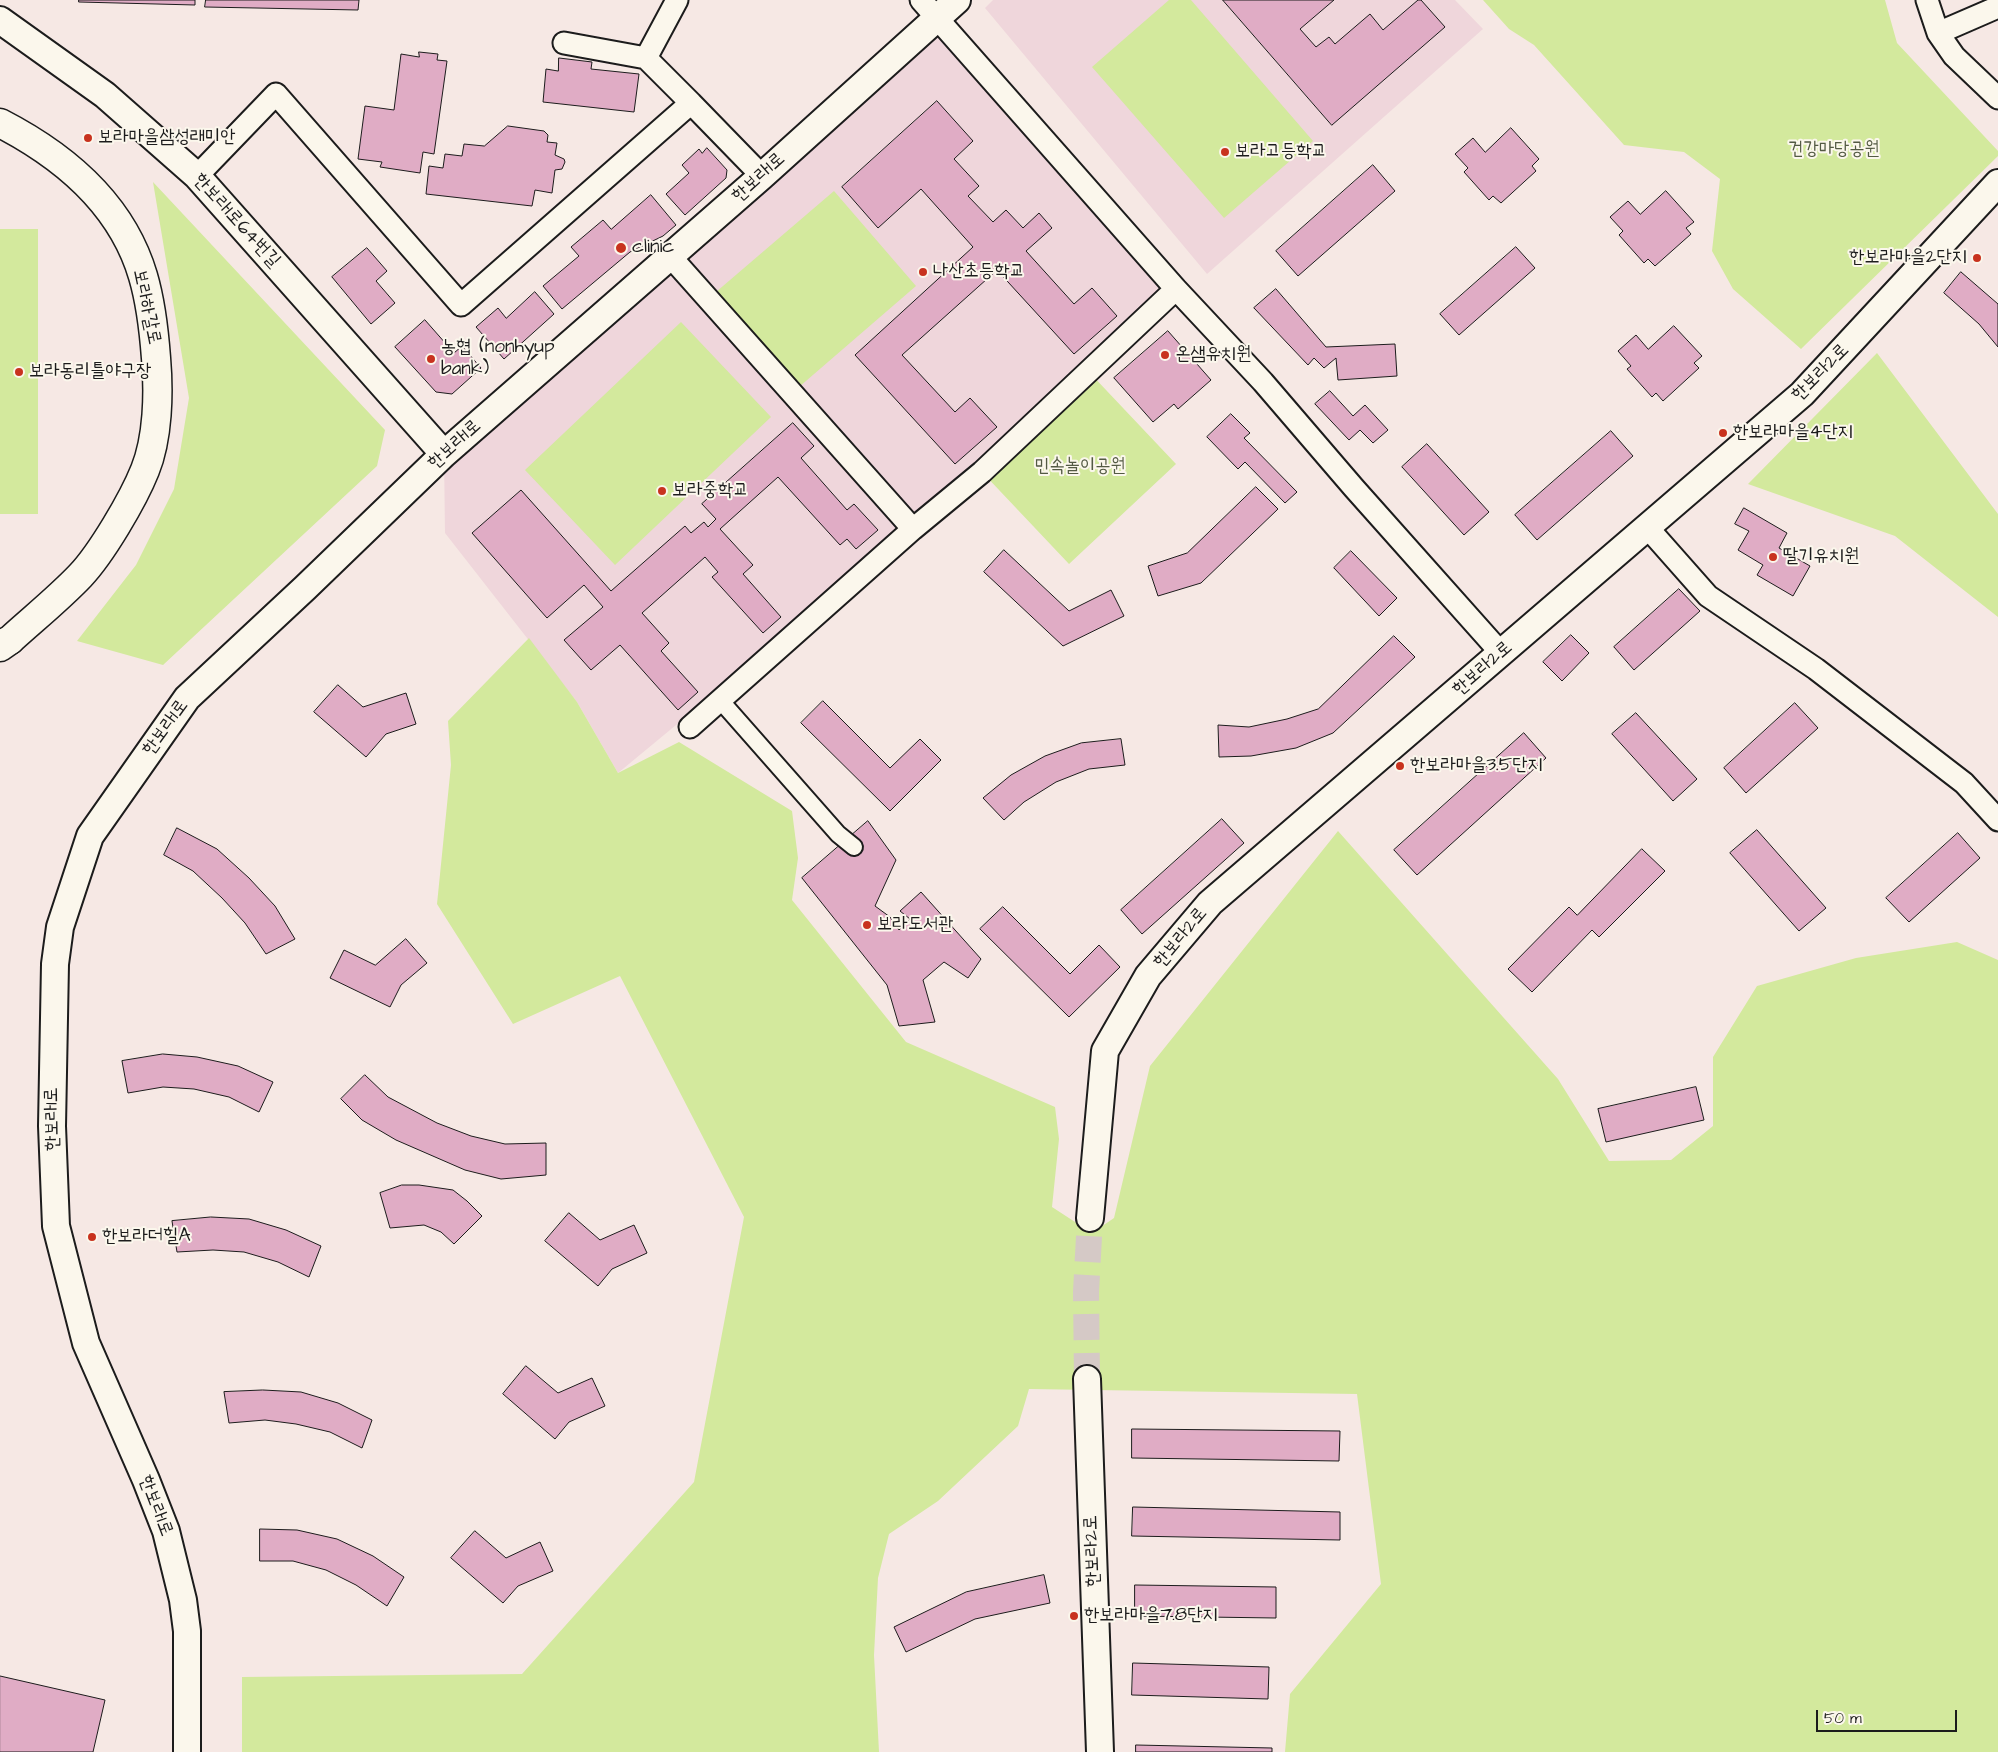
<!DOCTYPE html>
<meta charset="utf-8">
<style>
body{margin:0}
#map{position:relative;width:1998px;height:1752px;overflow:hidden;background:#f6e8e4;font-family:"Architects Daughter",sans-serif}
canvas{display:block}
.scale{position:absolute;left:1816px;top:1710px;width:141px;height:22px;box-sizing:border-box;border:2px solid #1c1c1c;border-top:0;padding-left:6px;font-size:15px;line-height:18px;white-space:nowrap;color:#1c1c1c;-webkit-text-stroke:4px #fbf7ec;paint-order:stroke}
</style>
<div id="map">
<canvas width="1998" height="1752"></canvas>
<div class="scale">50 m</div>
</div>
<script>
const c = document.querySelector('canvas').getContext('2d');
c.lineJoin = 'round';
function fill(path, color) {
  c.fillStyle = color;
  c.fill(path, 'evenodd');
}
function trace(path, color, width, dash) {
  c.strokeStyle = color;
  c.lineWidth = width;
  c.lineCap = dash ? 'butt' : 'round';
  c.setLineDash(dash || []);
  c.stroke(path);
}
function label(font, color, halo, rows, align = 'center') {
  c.font = font + ' "Architects Daughter","Poor Story",sans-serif';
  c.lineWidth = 4;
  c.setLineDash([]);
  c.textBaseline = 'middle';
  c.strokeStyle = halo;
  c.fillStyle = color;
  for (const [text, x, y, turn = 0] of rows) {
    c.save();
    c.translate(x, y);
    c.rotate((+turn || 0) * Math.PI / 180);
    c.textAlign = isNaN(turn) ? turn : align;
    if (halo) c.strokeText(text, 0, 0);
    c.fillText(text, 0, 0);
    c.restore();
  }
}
fill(new Path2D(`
 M993,0H1455L1483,29L1207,274L985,8Z
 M937,21L1176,289L982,472L618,773L577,702L445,533L444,454Z`), '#efd6db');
fill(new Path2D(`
 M1169,0H1191L1313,141L1224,218L1092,67Z
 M1483,0H1885L1897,43L1998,151V156L1801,349L1733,289L1712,251L1720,179L1684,152L1624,145L1534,45L1509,29Z
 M153,182L385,430L377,466L163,665L77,641L136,565L174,489L189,398Z
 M834,191L916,286L799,387L716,292Z
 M0,229H38V514H0Z
 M681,322L771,417L615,565L525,470Z
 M1877,353L1998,514V617L1895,536L1748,484Z
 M1089,372L1176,464L1069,564L982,472Z
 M529,638L577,702L618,773L679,742L792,811L798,858L792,900L906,1042L1055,1107L1059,1139L1052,1207L1092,1233L1114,1218L1150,1066L1338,831L1558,1079L1609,1161L1671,1160L1713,1126V1057L1757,986L1856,958L1957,942L1998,960V1752H1285L1290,1694L1381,1584L1357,1394L1029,1389L1018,1426L938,1501L889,1534L878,1578L874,1655L879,1752H242V1677L522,1674L694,1482L744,1217L620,976L513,1024L437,904L451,765L448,721Z`), '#d3e99d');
const building = new Path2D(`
 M79,0H195V5L79,2Z
 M206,0H359L358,10L205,7Z
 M1223,0H1334L1300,29L1316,47L1329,37L1335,44L1370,14L1383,30L1418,0H1421L1445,27L1332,125Z
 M419,52L438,54L437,60L447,61L434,154L423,152L420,173L380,167L382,162L358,159L365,106L394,110L401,54L419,57Z
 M559,58L592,62L591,69L639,74L634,112L543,102L546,69L558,71Z
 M937,101L973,141L954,159L979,186L968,196L993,222L1006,210L1023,228L1039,213L1052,228L1026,251L1074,304L1092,288L1117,316L1074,354L997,270L902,355L955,412L970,398L997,427L955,464L855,355L973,247L921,189L878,228L842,187Z
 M508,126L544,131L548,135L547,142L557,143L555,155L564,159L565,162L562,169L555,170L552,193L535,190L532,206L426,194L429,166L443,168L445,154L462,156L464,144L484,146Z
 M1511,128L1539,159L1532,166L1536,171L1501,203L1493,196L1489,200L1464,172L1468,168L1455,154L1473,138L1485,152Z
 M707,148L727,170L726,178L685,215L666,194L689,173L682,165L699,149L702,153Z
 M1373,165L1395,191L1298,276L1276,251Z
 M1666,191L1694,222L1686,228L1691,234L1655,266L1648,259L1644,263L1619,235L1623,231L1610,217L1628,201L1640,214Z
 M651,195L676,225L663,236L630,252L562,309L543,286L579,256L571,247L603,220L611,229Z
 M1516,247L1535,268L1459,335L1440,314Z
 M367,248L387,271L376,281L395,303L371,324L332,277Z
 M1961,272L1998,304V347L1979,324L1944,293Z
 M1276,289L1326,347L1395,344L1397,376L1338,380L1336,358L1324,368L1314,358L1308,365L1254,308Z
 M535,292L554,314L504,359L476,327L498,308L506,318Z
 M425,320L454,353L462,346L481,368L452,394L436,392L395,347Z
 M1674,326L1702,356L1694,363L1699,368L1663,401L1656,393L1652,397L1627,369L1631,366L1618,351L1636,335L1648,349Z
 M1168,331L1211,380L1178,409L1174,404L1153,422L1114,378Z
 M1330,391L1353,416L1365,405L1388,430L1373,443L1360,430L1349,440L1315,404Z
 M1231,414L1250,433L1244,438L1297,492L1285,503L1245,462L1238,469L1207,437Z
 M793,423L814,446L801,458L847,510L854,504L878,530L856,549L847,539L840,545L778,477L720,529L753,565L743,574L781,617L763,633L712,577L718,572L705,557L642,613L669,643L661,651L698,692L678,710L620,645L591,670L564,640L603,607L584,585L547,618L472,533L521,490L611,591L685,526L691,533L704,522L708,527L716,519L702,504Z
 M1611,431L1633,456L1537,540L1515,515Z
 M1427,444L1489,512L1464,535L1402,467Z
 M1256,487L1278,509L1201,583L1158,596L1148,566L1187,553Z
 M1744,508L1787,533L1779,548L1810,566L1793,596L1757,575L1763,565L1738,550L1749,531L1735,524Z
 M1004,550L1069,611L1111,590L1124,616L1063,646L984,572Z
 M1351,551L1397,598L1379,616L1334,568Z
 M1679,589L1700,611L1634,670L1614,647Z
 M1571,635L1589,653L1562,681L1543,662Z
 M1394,636L1415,657L1333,733L1296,748L1251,756L1219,757L1218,725L1249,727L1287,719L1318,709Z
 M338,685L363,707L406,693L416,724L386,734L366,757L314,712Z
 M823,701L890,768L920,739L941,760L890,811L801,723Z
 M1795,703L1818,728L1746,793L1724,768Z
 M1636,713L1697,779L1673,801L1612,734Z
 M1524,733L1546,758L1417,875L1394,850Z
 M1121,739L1125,765L1089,769L1056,782L1024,802L1004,820L983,798L1011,775L1045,756L1081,743Z
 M1222,819L1244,843L1142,934L1121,910Z
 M868,821L896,860L875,906L890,917L899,930L910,919L900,911L921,892L981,959L968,978L944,962L923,980L935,1022L899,1026L887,985L802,878Z
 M177,828L217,849L249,878L275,906L295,939L266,954L245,923L222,898L193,871L164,855Z
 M1757,830L1826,908L1799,931L1730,853Z
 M1958,833L1980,858L1909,922L1886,898Z
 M1642,849L1665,871L1599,937L1592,930L1532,992L1508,969L1569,907L1577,915Z
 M1003,907L1070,974L1099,945L1120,967L1069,1017L980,929Z
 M406,939L427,963L401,985L390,1007L330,978L344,950L375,965Z
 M163,1054L197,1057L238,1066L273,1082L259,1112L229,1097L194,1089L163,1087L128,1093L122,1061Z
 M365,1075L388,1097L437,1123L471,1136L505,1144L546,1143V1175L501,1179L465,1170L396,1140L362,1120L341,1099Z
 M1696,1087L1704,1120L1606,1142L1598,1109Z
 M402,1185H419L453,1190L467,1201L482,1216L454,1244L441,1232L424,1225L390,1228L380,1193Z
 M569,1213L600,1240L634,1225L647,1253L612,1269L598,1286L545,1241Z
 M211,1217L249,1219L286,1230L321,1246L309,1277L278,1262L244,1252L213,1250L177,1252L172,1221Z
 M526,1366L558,1393L592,1378L605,1406L569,1422L555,1439L503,1394Z
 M263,1390L301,1392L338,1403L372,1420L362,1448L330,1432L296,1424L265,1420L229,1423L224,1392Z
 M1132,1429L1340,1431L1339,1461L1132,1458Z
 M1133,1507L1340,1512V1540L1132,1536Z
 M260,1529L297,1530L337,1539L373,1556L404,1577L387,1606L356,1585L326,1570L293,1561H260Z
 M475,1531L506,1558L540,1542L553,1571L518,1586L503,1603L451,1558Z
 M1044,1575L1050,1603L975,1619L906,1652L894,1627L966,1592Z
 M1135,1585L1276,1587V1618L1135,1616Z
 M1133,1663L1269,1667L1268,1699L1132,1695Z
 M0,1676L105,1700L93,1752H0Z
 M1136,1745L1272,1748V1752H1136Z`);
fill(building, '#e0acc5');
trace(building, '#1c1c1c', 1);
trace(new Path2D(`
 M1087,1379L1086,1292L1090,1218`), '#d5c9c6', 26, [26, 13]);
const pedestrian = new Path2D(`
 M720,700L838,834L854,847`);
const minor = new Path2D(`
 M921,0L1176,289L1263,382L1354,488L1501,653
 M1927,0L1938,33L1954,56L1998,98
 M1938,33L1998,7
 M564,43L646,58L691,103
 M646,58L677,0
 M197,176L276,94L461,305L691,103L762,176
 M670,256L913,529L690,727
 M1647,527L1708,596L1816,669L1964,783L1998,820
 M913,529L982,472L1176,289`);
const tertiary = new Path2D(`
 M0,20L105,95L197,176L444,454
 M1090,1218L1105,1051L1148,976L1210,903L1802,394L1998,183
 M1087,1379L1100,1752
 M187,1752V1631L183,1600L166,1531L146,1480L86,1343L56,1226L52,1126L55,964L60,927L90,836L187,698L305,588L444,454L762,176L957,0`);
const secondary = new Path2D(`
 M0,123C64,156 122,205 143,276C151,303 154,331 156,358C159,393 158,438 145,470C133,500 101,554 80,576C58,599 33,619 10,640L0,645`);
const trunk = new Path2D(`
 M0,647L10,640`);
trace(pedestrian, '#1c1c1c', 20);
trace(minor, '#1c1c1c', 25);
trace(tertiary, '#1c1c1c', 30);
trace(secondary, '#1c1c1c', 31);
trace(trunk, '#1c1c1c', 31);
trace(pedestrian, '#fbf7ec', 16);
trace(minor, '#fbf7ec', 21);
trace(tertiary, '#fbf7ec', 26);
trace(secondary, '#fbf7ec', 28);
trace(trunk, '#fbf7ec', 28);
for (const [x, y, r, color] of [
 [88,138,5,"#c8321e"],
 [1225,152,5,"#c8321e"],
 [621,248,6,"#c8321e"],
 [1977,258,5,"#c8321e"],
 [923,272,5,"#c8321e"],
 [1165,355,5,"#c8321e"],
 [431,359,5,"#c8321e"],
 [19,372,5,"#c8321e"],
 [1723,433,5,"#c8321e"],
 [662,491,5,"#c8321e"],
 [1773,557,5,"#c8321e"],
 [1400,766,5,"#c8321e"],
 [867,925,5,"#c8321e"],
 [92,1237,5,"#c8321e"],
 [1074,1616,5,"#c8321e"]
]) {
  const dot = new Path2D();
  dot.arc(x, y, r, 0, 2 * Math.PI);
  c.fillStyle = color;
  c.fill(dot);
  trace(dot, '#fbf7ec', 2);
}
label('19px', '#1c1c1c', '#fbf7ec', [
 ["보라마을삼성래미안",98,138],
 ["보라고등학교",1235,152],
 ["clinic",632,248],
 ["한보라마을2단지",1967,258,"right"],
 ["나산초등학교",933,272],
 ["농협 (nonhyup",441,348],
 ["bank)",441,370],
 ["온샘유치원",1175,355],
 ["보라동리틀야구장",29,372],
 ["한보라마을4단지",1733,433],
 ["보라중학교",672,491],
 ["딸기유치원",1783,557],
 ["한보라마을3.5단지",1410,766],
 ["보라도서관",877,925],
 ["한보라더힐A",102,1237],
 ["한보라마을7.8단지",1084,1616]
], 'left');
label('19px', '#535a43', '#fbf7ec', [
 ["건강마당공원",1834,150],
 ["민속놀이공원",1080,467]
]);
label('19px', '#1c1c1c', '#fbf7ec', [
 ["한보라1로",759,178,-42],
 ["한보라1로64번길",236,221,48],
 ["보라하갈로",146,307,78],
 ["한보라2로",1821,373,-45],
 ["한보라1로",455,445,-42],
 ["한보라2로",1483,669,-41],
 ["한보라1로",166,728,-54],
 ["한보라2로",1181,938,-50],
 ["한보라1로",53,1119,-91],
 ["한보라1로",155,1506,69],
 ["한보라2로",1093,1551,-92]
]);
</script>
